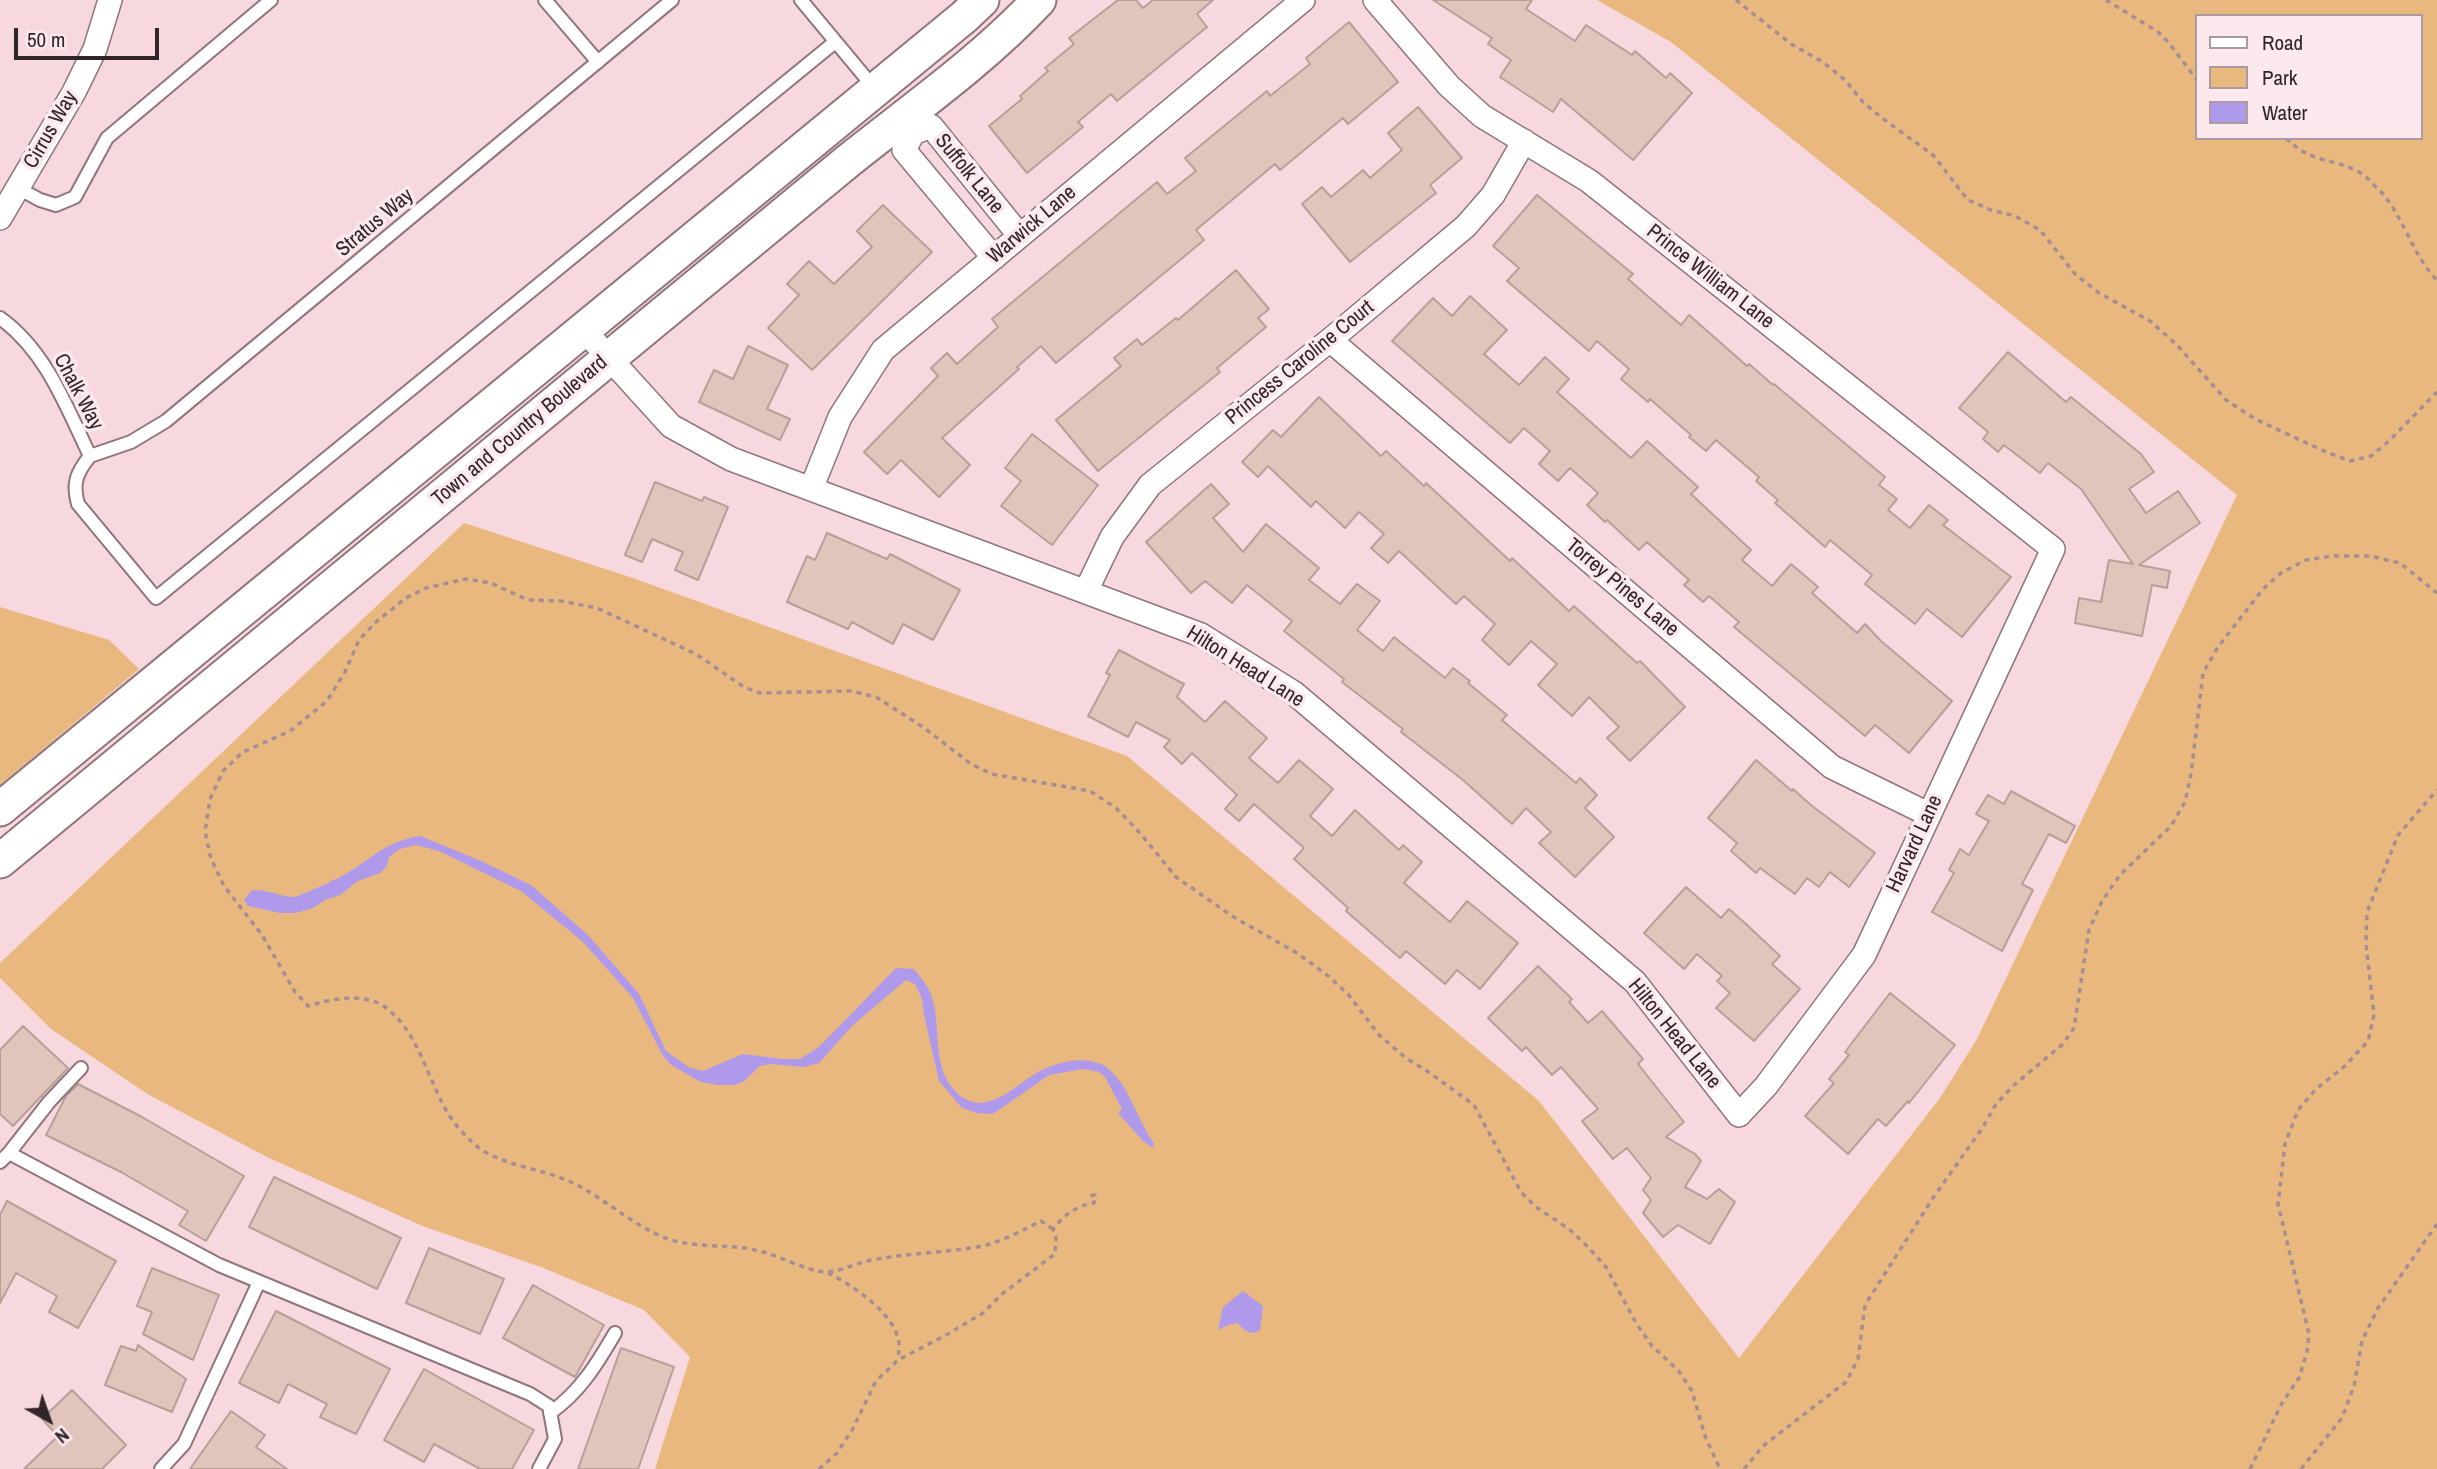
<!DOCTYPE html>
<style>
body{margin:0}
#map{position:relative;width:2437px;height:1469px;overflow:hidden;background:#f6d8de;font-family:"Archivo Narrow",sans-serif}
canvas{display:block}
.legend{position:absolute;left:2195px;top:14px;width:228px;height:126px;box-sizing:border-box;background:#fbe9ed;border:2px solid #aa9b9e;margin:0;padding:9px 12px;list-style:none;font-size:21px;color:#302528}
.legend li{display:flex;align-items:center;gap:14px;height:35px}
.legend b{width:35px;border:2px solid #aa9b9e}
.north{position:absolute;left:14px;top:1385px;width:70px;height:70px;-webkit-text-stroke:5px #fbe9ed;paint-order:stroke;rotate:140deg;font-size:19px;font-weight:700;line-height:28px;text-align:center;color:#302528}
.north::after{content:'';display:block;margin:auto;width:24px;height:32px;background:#302528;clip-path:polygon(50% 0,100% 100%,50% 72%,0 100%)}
.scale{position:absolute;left:14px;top:28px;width:145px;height:32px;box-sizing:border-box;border:4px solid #302528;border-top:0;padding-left:9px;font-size:21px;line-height:24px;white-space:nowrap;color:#302528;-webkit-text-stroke:5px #fbe9ed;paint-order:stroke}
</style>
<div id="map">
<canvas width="2437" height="1469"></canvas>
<ul class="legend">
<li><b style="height:9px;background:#fff"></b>Road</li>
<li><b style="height:19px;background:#e9b87f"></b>Park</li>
<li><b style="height:19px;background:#af99eb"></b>Water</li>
</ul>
<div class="north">N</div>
<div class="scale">50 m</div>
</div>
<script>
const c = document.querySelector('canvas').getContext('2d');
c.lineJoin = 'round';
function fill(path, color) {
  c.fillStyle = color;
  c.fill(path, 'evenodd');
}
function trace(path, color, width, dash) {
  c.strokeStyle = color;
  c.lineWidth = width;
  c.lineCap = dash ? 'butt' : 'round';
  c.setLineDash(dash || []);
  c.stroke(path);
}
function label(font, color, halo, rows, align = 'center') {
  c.font = font + ' "Archivo Narrow",sans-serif';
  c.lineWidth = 7;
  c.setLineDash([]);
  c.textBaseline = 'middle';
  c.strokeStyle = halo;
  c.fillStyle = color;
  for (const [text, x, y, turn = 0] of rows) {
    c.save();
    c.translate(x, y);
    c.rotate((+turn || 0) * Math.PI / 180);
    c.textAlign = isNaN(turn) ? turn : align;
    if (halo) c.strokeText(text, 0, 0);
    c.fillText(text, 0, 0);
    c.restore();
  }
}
fill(new Path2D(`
 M1597,0H2437V1469H655L690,1357L644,1310L541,1267L425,1227L269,1158L149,1095L51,1029L0,978V963L464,523L630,577L1127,756L1539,1101L1739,1358L1940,1098L1977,1039L2237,495L1671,42ZM2197,16H2421V138H2197Z
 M0,607L109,640L139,669L0,785Z`), '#e9b87f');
fill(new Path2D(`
 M420,836L481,861L531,885L589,936L639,994L666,1051L690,1068L703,1071L743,1054L783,1059H800L819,1047L896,968L914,969C922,979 930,988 933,1001C941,1031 932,1068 956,1092C983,1119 1011,1089 1035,1074C1050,1064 1074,1058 1091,1061C1097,1063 1101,1063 1106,1067C1130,1085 1136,1119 1154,1143L1153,1148L1143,1141L1118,1113L1122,1109L1105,1077L1099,1072L1083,1069L1049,1075L993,1114L977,1113L962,1108L939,1081L924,1015L922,999L915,984L906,980L852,1026L819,1063L804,1067L772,1064L760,1066L743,1082L735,1085H718L701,1082L671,1065L662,1054L633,998L583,942L521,891L439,851L416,845L400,849L389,857L387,866L380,873L358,881L340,895L325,900L313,908L296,913H280L248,906L244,900L252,890C268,889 280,897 295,897C309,891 323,886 336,879C369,863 381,842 420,836Z
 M1243,1291L1263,1306L1260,1330C1250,1337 1245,1330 1237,1323L1228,1325L1218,1330L1223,1307Z`), '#af99eb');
const building = new Path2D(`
 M1118,0H1136L1143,8L1153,0H1213L1197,14L1207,27L1117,101L1111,94L1078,122L1083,127L1027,173L989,126L1022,99L1020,96L1048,71L1045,68L1074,44L1069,38Z
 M1433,0H1532L1526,9L1575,41L1586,25L1632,55L1635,51L1666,78L1670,73L1692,93L1633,160L1561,99L1553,112L1500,77L1511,60L1488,44L1492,38Z
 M1349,22L1398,82L1348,124L1343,118L1280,170L1275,164L1196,230L1204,240L1056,363L1041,346L1017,367L1019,369L942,438L970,465L939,497L901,460L887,474L864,452L938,376L931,368L947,353L957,364L998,327L992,319L1157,182L1167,194L1196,171L1185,158L1267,91L1270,96L1310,64L1306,58Z
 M1418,107L1462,158L1430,185L1436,193L1350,262L1302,204L1322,187L1331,197L1363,170L1370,178L1402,150L1388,133Z
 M1537,195L1633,274L1628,279L1681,325L1689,315L1747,366L1749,364L1773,385L1774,384L1885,477L1879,485L1897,499L1888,510L1910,528L1929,505L1948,520L1943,525L2011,577L1962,637L1927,609L1915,624L1865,584L1872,575L1830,540L1825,547L1775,503L1778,500L1756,481L1759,477L1716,440L1706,451L1689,437L1691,435L1650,399L1648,402L1621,379L1629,369L1597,341L1589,351L1507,281L1519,268L1493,246Z
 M883,205L932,252L812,370L768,328L799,295L787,284L809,261L834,284L872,247L857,231Z
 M1236,270L1269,309L1258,318L1266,327L1217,368L1220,372L1098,471L1056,420L1121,366L1114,358L1137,339L1142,345L1176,318L1178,320Z
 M1470,296L1507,330L1484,354L1519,385L1545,357L1569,379L1557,392L1631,458L1647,441L1698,487L1691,494L1751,550L1742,560L1772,586L1791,564L1818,587L1812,593L1857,633L1865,624L1881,641L1952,701L1909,753L1875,725L1865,736L1734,627L1739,622L1709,596L1703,602L1684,585L1689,580L1647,542L1639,550L1607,520L1605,522L1587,505L1598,493L1570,468L1558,481L1539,464L1550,451L1524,428L1510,443L1392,341L1433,298L1452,316Z
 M748,346L788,365L767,409L790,419L780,440L699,402L714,370L733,379Z
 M2008,352L2066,402L2071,397L2141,454L2154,472L2129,489L2146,513L2178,491L2200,523L2139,565L2170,571L2167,588L2152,585L2142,636L2075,623L2079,598L2101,602L2109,560L2133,564L2081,489L2048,463L2040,473L2004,445L1998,452L1983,439L1988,432L1959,408Z
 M1319,397L1381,456L1386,451L1424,486L1426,483L1510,561L1512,558L1569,611L1574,606L1637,663L1640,661L1685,707L1630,761L1607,738L1619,727L1589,697L1572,716L1538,685L1557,664L1531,641L1509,665L1482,640L1495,624L1464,596L1456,604L1399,551L1388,563L1371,548L1384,534L1359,512L1345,528L1316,501L1311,507L1268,466L1258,477L1242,462L1273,430L1281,437Z
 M1032,434L1098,485L1052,545L1001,506L1021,481L1005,468Z
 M655,482L702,501L704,497L728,507L698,580L675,570L683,552L652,539L642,562L625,555Z
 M1211,484L1229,504L1213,518L1243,552L1266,524L1319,568L1309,580L1340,604L1357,584L1380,601L1357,630L1383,651L1394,637L1445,678L1453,668L1470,681L1468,683L1507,715L1502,720L1576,783L1580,778L1597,795L1585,808L1614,837L1575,877L1539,843L1551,832L1526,808L1512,824L1463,780L1401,732L1403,729L1342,682L1344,679L1284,631L1292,621L1247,585L1232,603L1205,581L1191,593L1146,542Z
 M827,533L887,559L890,554L960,590L933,640L903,624L893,644L852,622L848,629L787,602L807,556L815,560Z
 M1119,650L1184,684L1177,697L1205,722L1225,701L1267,738L1249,758L1278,783L1299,760L1333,789L1310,816L1332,836L1355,810L1399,850L1403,845L1422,862L1404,883L1450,922L1467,901L1518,943L1480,989L1457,970L1445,984L1406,951L1400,958L1346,911L1348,908L1294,859L1304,848L1254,804L1239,821L1225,809L1237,795L1192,753L1182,764L1164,747L1170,740L1136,722L1128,737L1088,716L1110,675L1106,673Z
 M1756,760L1792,791L1793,789L1812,806L1875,853L1849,887L1830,872L1819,887L1807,878L1795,894L1760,868L1756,873L1731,851L1737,843L1708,818Z
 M2011,791L2075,826L2066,843L2049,834L2022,884L2033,890L2002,951L1932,912L1954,873L1949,870L1960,849L1969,855L1989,821L1976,814L1988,795L2004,804Z
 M1686,887L1721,918L1729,909L1746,924L1780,956L1772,964L1800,989L1754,1041L1716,1008L1730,993L1717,981L1722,976L1697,954L1684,969L1644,933Z
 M1538,966L1572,999L1569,1002L1588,1023L1602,1011L1643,1059L1638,1064L1684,1122L1666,1137L1695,1154L1701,1161L1685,1187L1707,1199L1719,1189L1735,1202L1710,1244L1678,1225L1663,1237L1643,1213L1651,1200L1643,1190L1651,1178L1627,1148L1613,1159L1582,1121L1598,1109L1561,1067L1552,1075L1526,1047L1522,1051L1488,1018Z
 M1890,993L1955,1045L1909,1103L1908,1101L1886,1126L1878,1119L1848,1154L1805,1116L1834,1083L1829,1079L1849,1055L1845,1052Z
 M23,1026L68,1068L13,1126L0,1114V1050Z
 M78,1084L142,1117L244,1176L206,1241L179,1225L188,1211L121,1172L46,1135L66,1096Z
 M274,1177L401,1238L377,1289L249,1227Z
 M7,1201L116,1261L78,1328L49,1312L57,1296L16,1273L0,1303V1215Z
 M429,1248L504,1279L480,1334L406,1303Z
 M152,1268L219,1295L193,1360L143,1334L152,1312L137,1306Z
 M533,1285L604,1325L575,1377L503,1338Z
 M276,1311L390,1369L356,1434L320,1417L327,1404L288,1384L279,1403L239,1383Z
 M138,1345L186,1379L172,1412L105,1385L121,1346L136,1351Z
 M621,1348L674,1367L638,1469H578Z
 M424,1369L534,1430L512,1469H480L434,1444L424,1462L384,1440Z
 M72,1390L126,1445L102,1469H24L58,1436L42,1419Z
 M231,1411L265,1435L256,1447L287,1469H190Z`);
fill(building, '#e1c4bc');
trace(building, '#ba9f97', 2);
const lane = new Path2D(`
 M545,0L598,62
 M801,0L875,89
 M18,188L40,200L56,205L75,197L107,138L271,0
 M0,318C46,351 66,406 90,456
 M90,456C77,472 72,483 78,504L156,598L835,42
 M90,456L131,442L166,421L672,0
 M9,1153L49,1102L81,1068
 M0,1162L9,1153L219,1265L530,1394L549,1406L555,1439L539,1469
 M550,1413C580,1392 597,1364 615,1333
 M161,1469L184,1444L259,1282`);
const street = new Path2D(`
 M0,218L74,92L95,49L110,0
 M994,258L904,150L913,133L931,126L1020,236
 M583,329L671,426L731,459L1201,635L1294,693L1635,982L1739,1115L1766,1086L1864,955L2053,549L1589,181L1482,116L1449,86L1375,0
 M1330,340L1832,767L1928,814
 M811,489L840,417L883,350L1303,0
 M1086,591L1112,537L1150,485L1330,340L1466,226L1493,195L1524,141`);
const secondary = new Path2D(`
 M0,809L964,17L982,0
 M0,861L848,161C913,109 982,61 1039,0`);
trace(lane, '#90757b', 16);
trace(street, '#90757b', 26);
trace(secondary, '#90757b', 37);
trace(new Path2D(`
 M1736,0L1791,44L1823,62L1845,80L1863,102L1882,118L1933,155L1968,200L1991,210L2015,216L2040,230L2075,274L2099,293L2150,321L2177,345L2226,400L2255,419L2326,452L2350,461L2371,456L2389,441L2437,392
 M2106,0L2158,32L2169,43L2197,80
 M2286,138C2311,164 2332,157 2359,172C2365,175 2370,181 2375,186C2403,211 2410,253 2437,280
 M1053,1229L1041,1221C1021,1231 1000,1243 977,1247C942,1253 907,1253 872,1260C857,1262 841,1272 826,1272C805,1271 777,1254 755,1250C728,1244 699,1248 671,1240C635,1228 605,1198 571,1182C541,1168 496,1165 473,1143C465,1135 455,1125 449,1115C427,1080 420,1033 385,1007C364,992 330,999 308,1006L295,992L262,935L224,886L211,859L205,831L210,799L223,771L243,752L290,731L327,701L345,672L359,640L376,622L406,598L426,588L466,579L491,583L528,600L561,601L597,608L696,654L744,687L760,693L851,691L876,697L923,727L971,764L992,774L1090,791L1116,808L1140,833L1176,877L1232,916L1297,953L1327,975L1348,994L1379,1035L1406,1058L1430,1073L1474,1105L1521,1192L1536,1207L1569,1229L1588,1247L1606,1267L1636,1323L1652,1346L1678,1370L1692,1391L1705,1436L1720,1469
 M828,1273C852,1285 895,1313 899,1343C900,1348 898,1354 898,1360
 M819,1469L837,1453L852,1430L876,1381L898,1360L948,1334L983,1313L1002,1294L1055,1254L1056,1238L1053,1229C1063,1216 1077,1205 1094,1203L1095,1195L1087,1196
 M1744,1469L1763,1446L1846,1382L1858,1359L1865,1305L1933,1198L1983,1127L1996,1104L2014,1085L2063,1044L2074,1028L2089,930L2102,901L2120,875L2171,826L2185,802L2191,774L2203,673L2218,647L2263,589L2281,573L2306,560L2333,556H2370L2400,563L2437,593
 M2250,1469L2282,1403L2299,1378L2307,1352L2309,1334L2278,1204L2285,1144L2298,1110L2316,1089L2345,1066L2368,1041L2374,1015L2366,944L2367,912L2398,835L2437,790
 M2301,1469L2342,1418L2354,1386L2362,1341L2378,1308L2437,1224`), '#a48e93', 3.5, [5, 5]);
trace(lane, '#fff', 12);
trace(street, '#fff', 23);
trace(secondary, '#fff', 33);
label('21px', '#302528', '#fbe9ed', [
 ["Cirrus Way",51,130,-60],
 ["Suffolk Lane",969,174,51],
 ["Stratus Way",375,223,-40],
 ["Warwick Lane",1032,225,-40],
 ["Prince William Lane",1710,277,38],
 ["Princess Caroline Court",1300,363,-39],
 ["Chalk Way",78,392,62],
 ["Town and Country Boulevard",520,431,-40],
 ["Torrey Pines Lane",1622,588,40],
 ["Hilton Head Lane",1245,667,32],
 ["Harvard Lane",1915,844,-65],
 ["Hilton Head Lane",1674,1034,51]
]);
</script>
